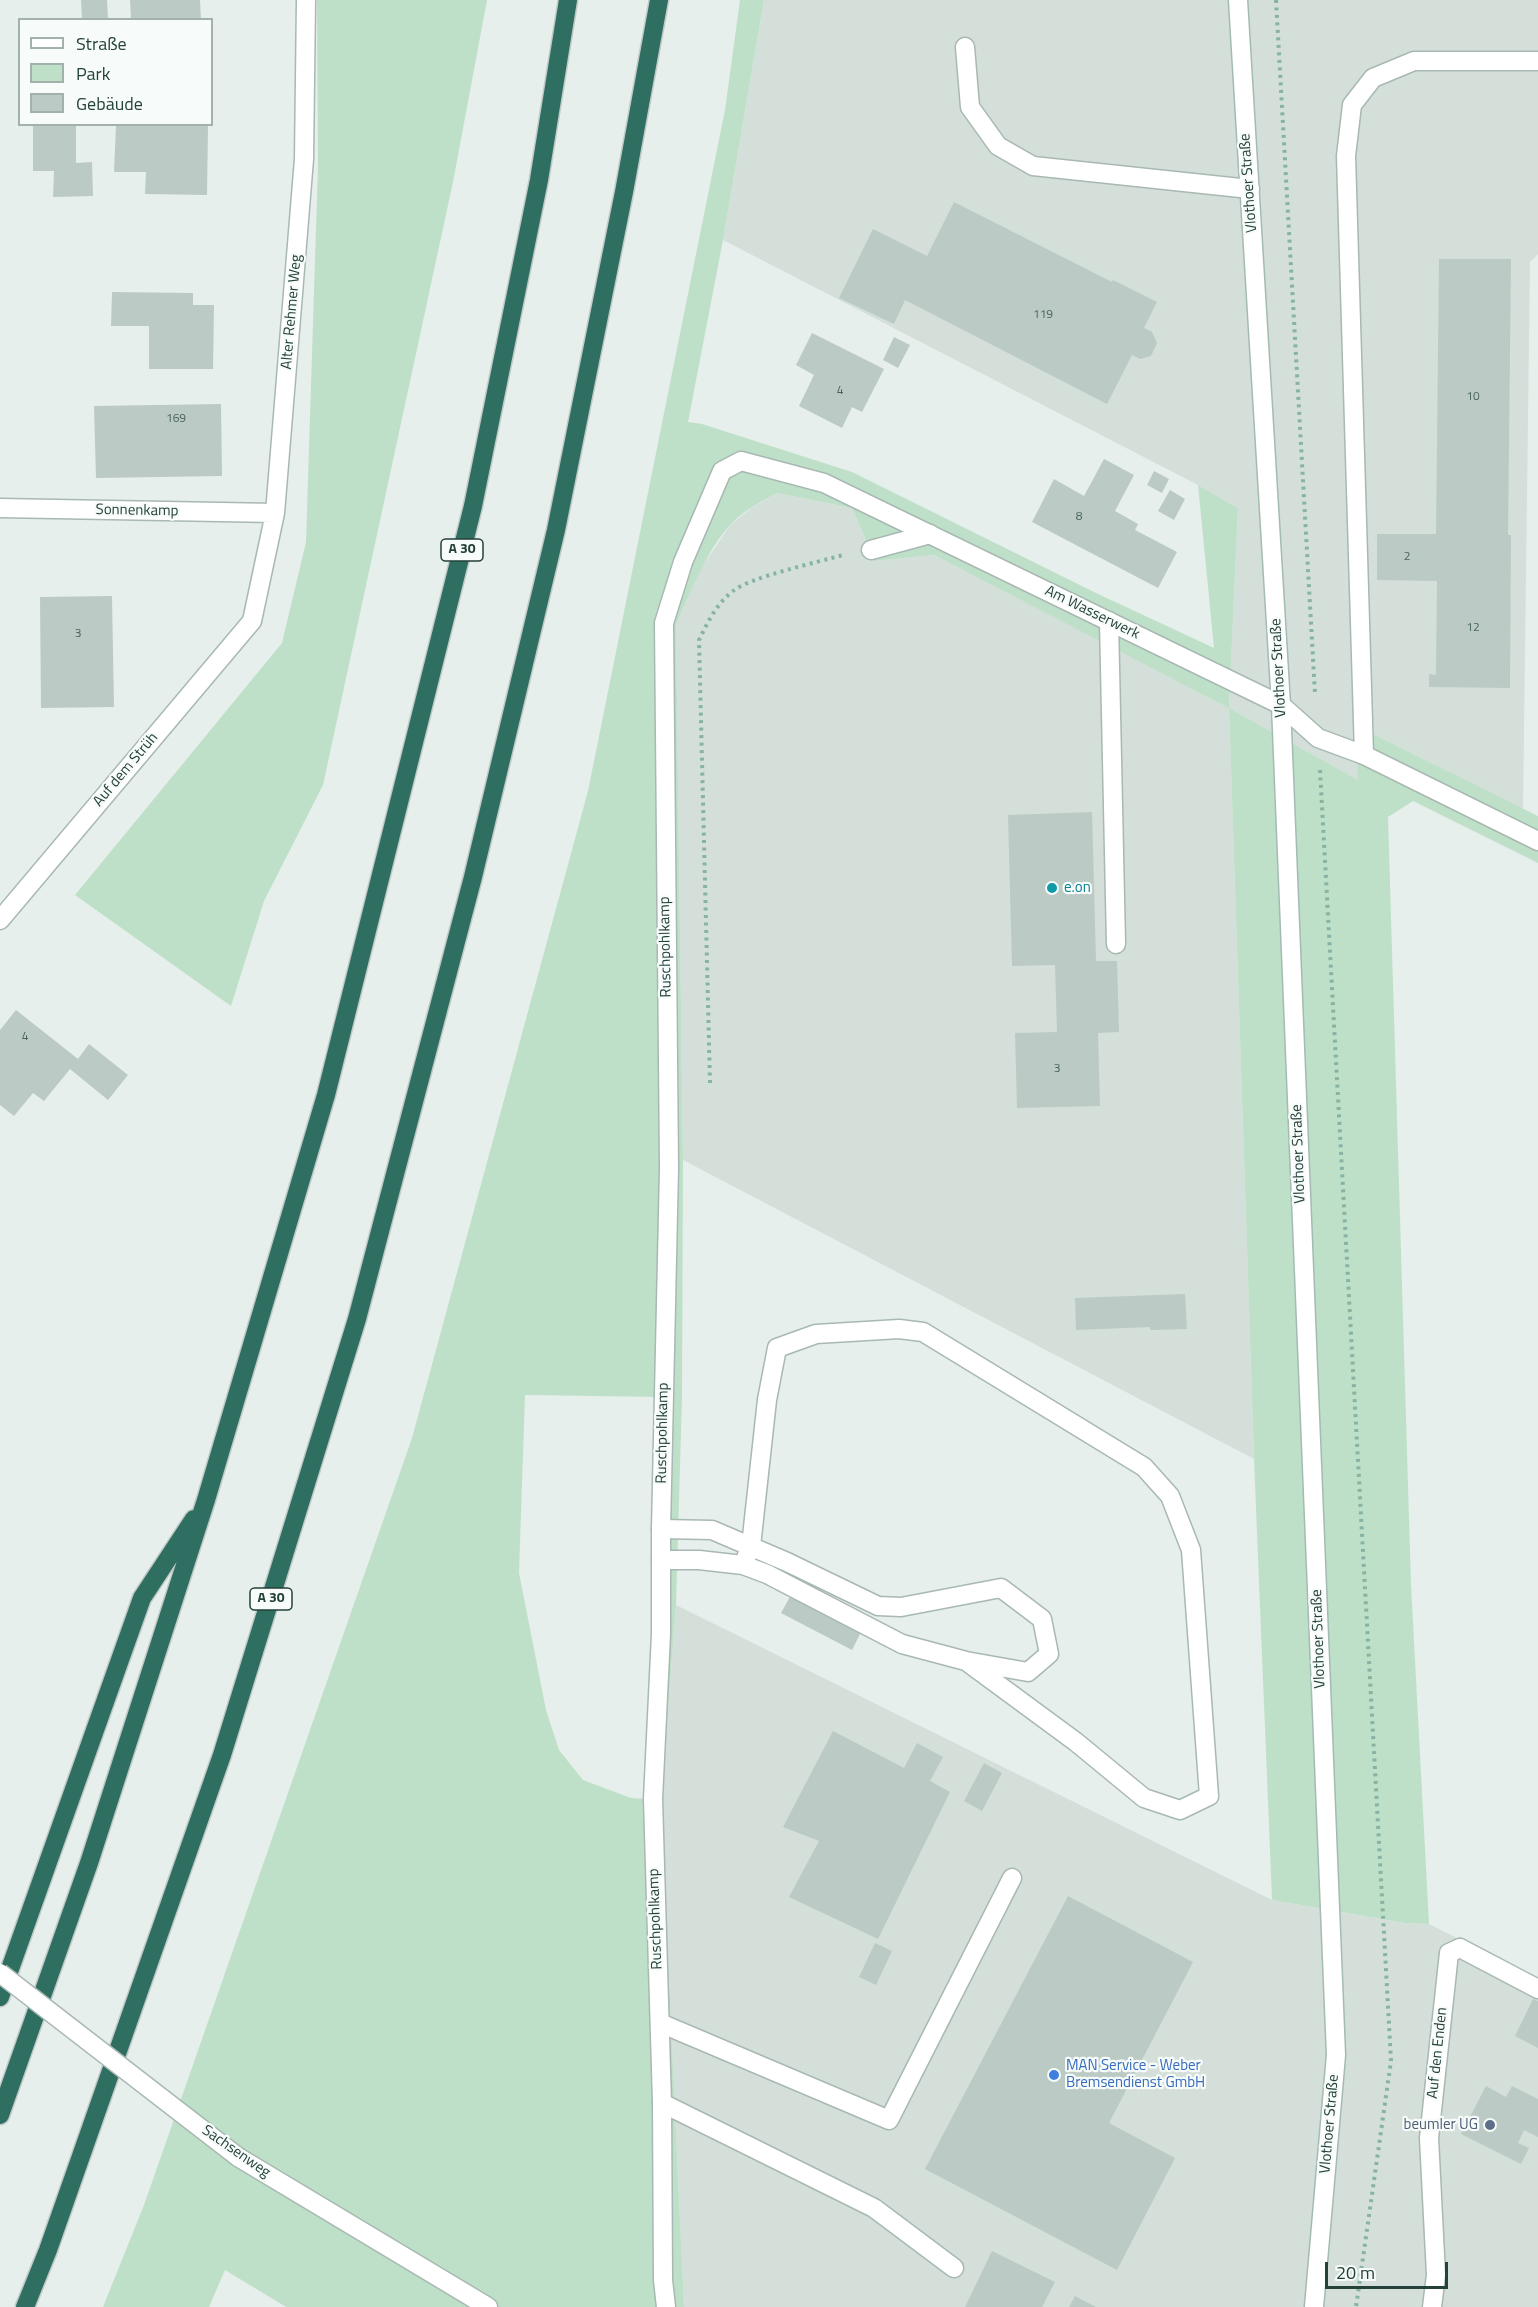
<!DOCTYPE html>
<meta charset="utf-8">
<style>
body{margin:0}
#map{position:relative;width:1538px;height:2307px;overflow:hidden;background:#e6efeb;font-family:"Titillium Web",sans-serif}
canvas{display:block}
.legend{position:absolute;left:18px;top:18px;width:195px;height:108px;box-sizing:border-box;background:#f7fbf9;border:2px solid #a3b1ad;margin:0;padding:8px 10px;list-style:none;font-size:18px;color:#24423a}
.legend li{display:flex;align-items:center;gap:12px;height:30px}
.legend b{width:30px;border:2px solid #a3b1ad}
.scale{position:absolute;left:1325px;top:2262px;width:123px;height:27px;box-sizing:border-box;border:3px solid #24423a;border-top:0;padding-left:8px;font-size:18px;line-height:21px;white-space:nowrap;color:#24423a;-webkit-text-stroke:4px #f7fbf9;paint-order:stroke}
</style>
<div id="map">
<canvas width="1538" height="2307"></canvas>
<ul class="legend">
<li><b style="height:8px;background:#fff"></b>Straße</li>
<li><b style="height:16px;background:#bfe0c8"></b>Park</li>
<li><b style="height:16px;background:#bbcac4"></b>Gebäude</li>
</ul>
<div class="scale">20 m</div>
</div>
<script>
const c = document.querySelector('canvas').getContext('2d');
c.lineJoin = 'round';
function fill(path, color) {
  c.fillStyle = color;
  c.fill(path, 'evenodd');
}
function trace(path, color, width, dash) {
  c.strokeStyle = color;
  c.lineWidth = width;
  c.lineCap = dash ? 'butt' : 'round';
  c.setLineDash(dash || []);
  c.stroke(path);
}
function label(font, color, halo, rows, align = 'center') {
  c.font = font + ' "Titillium Web",sans-serif';
  c.lineWidth = 4.5;
  c.setLineDash([]);
  c.textBaseline = 'middle';
  c.strokeStyle = halo;
  c.fillStyle = color;
  for (const [text, x, y, turn = 0] of rows) {
    c.save();
    c.translate(x, y);
    c.rotate((+turn || 0) * Math.PI / 180);
    c.textAlign = isNaN(turn) ? turn : align;
    if (halo) c.strokeText(text, 0, 0);
    c.fillText(text, 0, 0);
    c.restore();
  }
}
fill(new Path2D(`
 M764,0H1538V254L1530,262L1523,809L1355,725L1359,781L1229,708L1254,1459L683,1160L676,625L701,568L731,524L753,507L777,493L852,508L875,561L934,555L1229,707L1238,508L1198,485L723,240Z
 M676,1605L1272,1900L1403,1923L1429,1924L1538,1979V2307H684L661,1803Z`), '#d4dfda');
fill(new Path2D(`
 M317,0H487L453,182L323,785L264,901L231,1006L75,895L282,643L306,542L318,166Z
 M740,0H764L723,240L688,422L702,424L852,472L1096,593L1214,648L1198,485L1238,508L1229,708L1358,780L1355,725L1538,816V863L1413,801L1388,817L1411,1585L1429,1924L1404,1923L1272,1900L1254,1459L1229,708L934,555L875,561L852,508L777,493C761,502 743,511 731,524C706,551 691,592 676,625L683,1160L682,1397L676,1605L661,1803L684,2307H286L225,2270L209,2307H103L144,2205L412,1438L588,791L725,110ZM525,1395L661,1397L650,1799L631,1798L583,1780L559,1750L546,1710L519,1573Z`), '#bfe0c8');
fill(new Path2D(`
 M81,0H107L108,20H82Z
 M130,0H200L201,20H131Z
 M33,124H76V163L92,162L93,196L53,197L54,171H33Z
 M116,126H208L207,195L145,194L146,172H114Z
 M954,202L1112,282L1113,280L1157,302L1144,328L1152,332L1157,343L1151,356L1140,359L1132,355L1107,404L905,300L894,324L839,298L873,229L927,256Z
 M1439,259H1511L1508,535H1511L1510,688L1429,687V674L1436,675L1437,581L1377,580V534H1436Z
 M112,292L193,293V305H214L213,369H149V326H111Z
 M812,333L884,369L862,412L852,407L842,428L799,406L814,375L796,365Z
 M894,337L910,345L898,368L883,360Z
 M221,404L222,476L96,478L94,406Z
 M1104,459L1134,475L1115,511L1138,524L1135,530L1177,552L1158,588L1032,522L1054,479L1084,496Z
 M1154,471L1169,479L1162,493L1147,485Z
 M1170,490L1185,499L1174,520L1158,511Z
 M112,596L114,707L41,708L40,597Z
 M1092,812L1096,961H1117L1119,1032L1098,1033L1100,1106L1017,1108L1015,1033L1057,1032L1055,965L1012,966L1008,815Z
 M16,1010L78,1059L89,1044L128,1075L108,1100L70,1069L44,1101L33,1093L14,1116L0,1105V1030Z
 M1185,1294L1187,1329L1150,1330V1327L1076,1330L1075,1298Z
 M791,1595L861,1632L852,1650L781,1613Z
 M833,1731L904,1768L917,1743L943,1757L930,1781L950,1792L878,1939L789,1897L819,1841L783,1827Z
 M984,1763L1002,1773L982,1811L964,1801Z
 M1068,1896L1193,1962L1109,2123L1175,2158L1117,2270L925,2169Z
 M875,1943L892,1951L876,1985L859,1977Z
 M1533,1999L1538,2001V2048L1515,2036Z
 M1486,2086L1506,2097L1512,2086L1538,2099V2137L1524,2130L1518,2143L1529,2148L1521,2164L1461,2134Z
 M992,2251L1055,2282L1042,2307H965Z
 M1075,2296L1096,2307H1069Z`), '#bbcac4');
const service = new Path2D(`
 M965,47L970,107L998,146L1033,166L1250,189
 M871,550L930,534
 M1109,621L1116,944
 M1364,755L1346,156L1352,105L1373,78L1414,61H1538
 M661,1560H699L743,1565L767,1574L902,1644L966,1661L1028,1672L1049,1654L1042,1619L1001,1588L901,1607L878,1606L787,1562L712,1530L661,1529
 M743,1565L751,1546L767,1400L777,1348L816,1334L899,1329L923,1332L1144,1467L1170,1496L1191,1550L1209,1796L1180,1810L1144,1798L1076,1742L966,1661
 M1460,1948L1538,1989
 M660,2023L889,2120L1012,1878
 M662,2103L874,2208L954,2268`);
const minor = new Path2D(`
 M0,508L275,513
 M0,920L252,621L275,513L304,159L306,0
 M238,2157L488,2307
 M666,2307L663,2280L662,2103L653,1799L661,1634V1529L669,1168L664,623L683,562L722,471L741,461L824,483L1281,705L1318,738L1364,755L1538,841
 M1432,2307L1436,2275L1429,2138L1449,1953L1460,1948`);
const secondary = new Path2D(`
 M1238,0L1281,705L1336,2055L1314,2307`);
const motorway = new Path2D(`
 M0,1997L142,1598L194,1519
 M0,2115L89,1863L206,1500L326,1095L473,506L539,180L568,0
 M25,2307L48,2250L222,1755L357,1319L473,877L556,530L624,192L659,0`);
trace(service, '#a8b8b2', 21);
trace(minor, '#a8b8b2', 21);
trace(secondary, '#a4bbb3', 21);
trace(motorway, '#c2cac8', 21);
trace(new Path2D(`
 M1276,0L1315,694
 M1320,770L1391,2061L1356,2307
 M710,1083L699,640C708,622 716,604 733,591C750,577 819,562 843,555`), '#86b3a5', 4, [3, 4.5]);
trace(service, '#fff', 18);
trace(minor, '#fff', 18);
trace(secondary, '#fff', 18);
trace(motorway, '#2f6f62', 18);
const minorBridge = new Path2D(`
 M0,1973L238,2157`);
trace(minorBridge, '#a8b8b2', 21, []);
trace(minorBridge, '#fff', 18);
for (const [x, y, r, color] of [
 [1052,888,6,"#0f9aa8"],
 [1054,2075,6,"#3f7fe0"],
 [1490,2125,6,"#5c6f8a"]
]) {
  const dot = new Path2D();
  dot.arc(x, y, r, 0, 2 * Math.PI);
  c.fillStyle = color;
  c.fill(dot);
  trace(dot, '#f7fbf9', 2);
}
label('12px', '#4a645c', null, [
 ["119",1043,315],
 ["4",840,391],
 ["10",1473,397],
 ["169",176,419],
 ["8",1079,517],
 ["2",1407,557],
 ["12",1473,628],
 ["3",78,634],
 ["4",25,1037],
 ["3",1057,1069]
]);
for (const [x, y, w] of [
 [462,550,42],
 [271,1599,42]
]) {
  const box = new Path2D();
  box.roundRect(x - w / 2, y - 11, w, 22, 4.5);
  c.fillStyle = '#f7fbf9';
  c.fill(box);
  trace(box, '#24423a', 1.5);
}
label('bold 14px', '#24423a', null, [
 ["A 30",462,550],
 ["A 30",271,1599]
]);
label('15px', '#24423a', '#f7fbf9', [
 ["Vlothoer Straße",1249,183,-94],
 ["Alter Rehmer Weg",292,312,-85],
 ["Sonnenkamp",137,511,1],
 ["Am Wasserwerk",1092,613,26],
 ["Vlothoer Straße",1279,668,-93],
 ["Auf dem Strüh",126,770,-50],
 ["Ruschpohlkamp",666,947,-91],
 ["Vlothoer Straße",1299,1154,-92],
 ["Ruschpohlkamp",663,1433,-89],
 ["Vlothoer Straße",1319,1639,-92],
 ["Ruschpohlkamp",656,1919,-92],
 ["Auf den Enden",1438,2053,-84],
 ["Vlothoer Straße",1330,2124,-85],
 ["Sachsenweg",236,2152,35]
]);
label('15px', '#0d838f', '#f7fbf9', [
 ["e.on",1064,888]
], 'left');
label('15px', '#366cbe', '#f7fbf9', [
 ["MAN Service - Weber",1066,2066],
 ["Bremsendienst GmbH",1066,2083]
], 'left');
label('15px', '#4e5e75', '#f7fbf9', [
 ["beumler UG",1478,2125]
], 'right');
</script>
